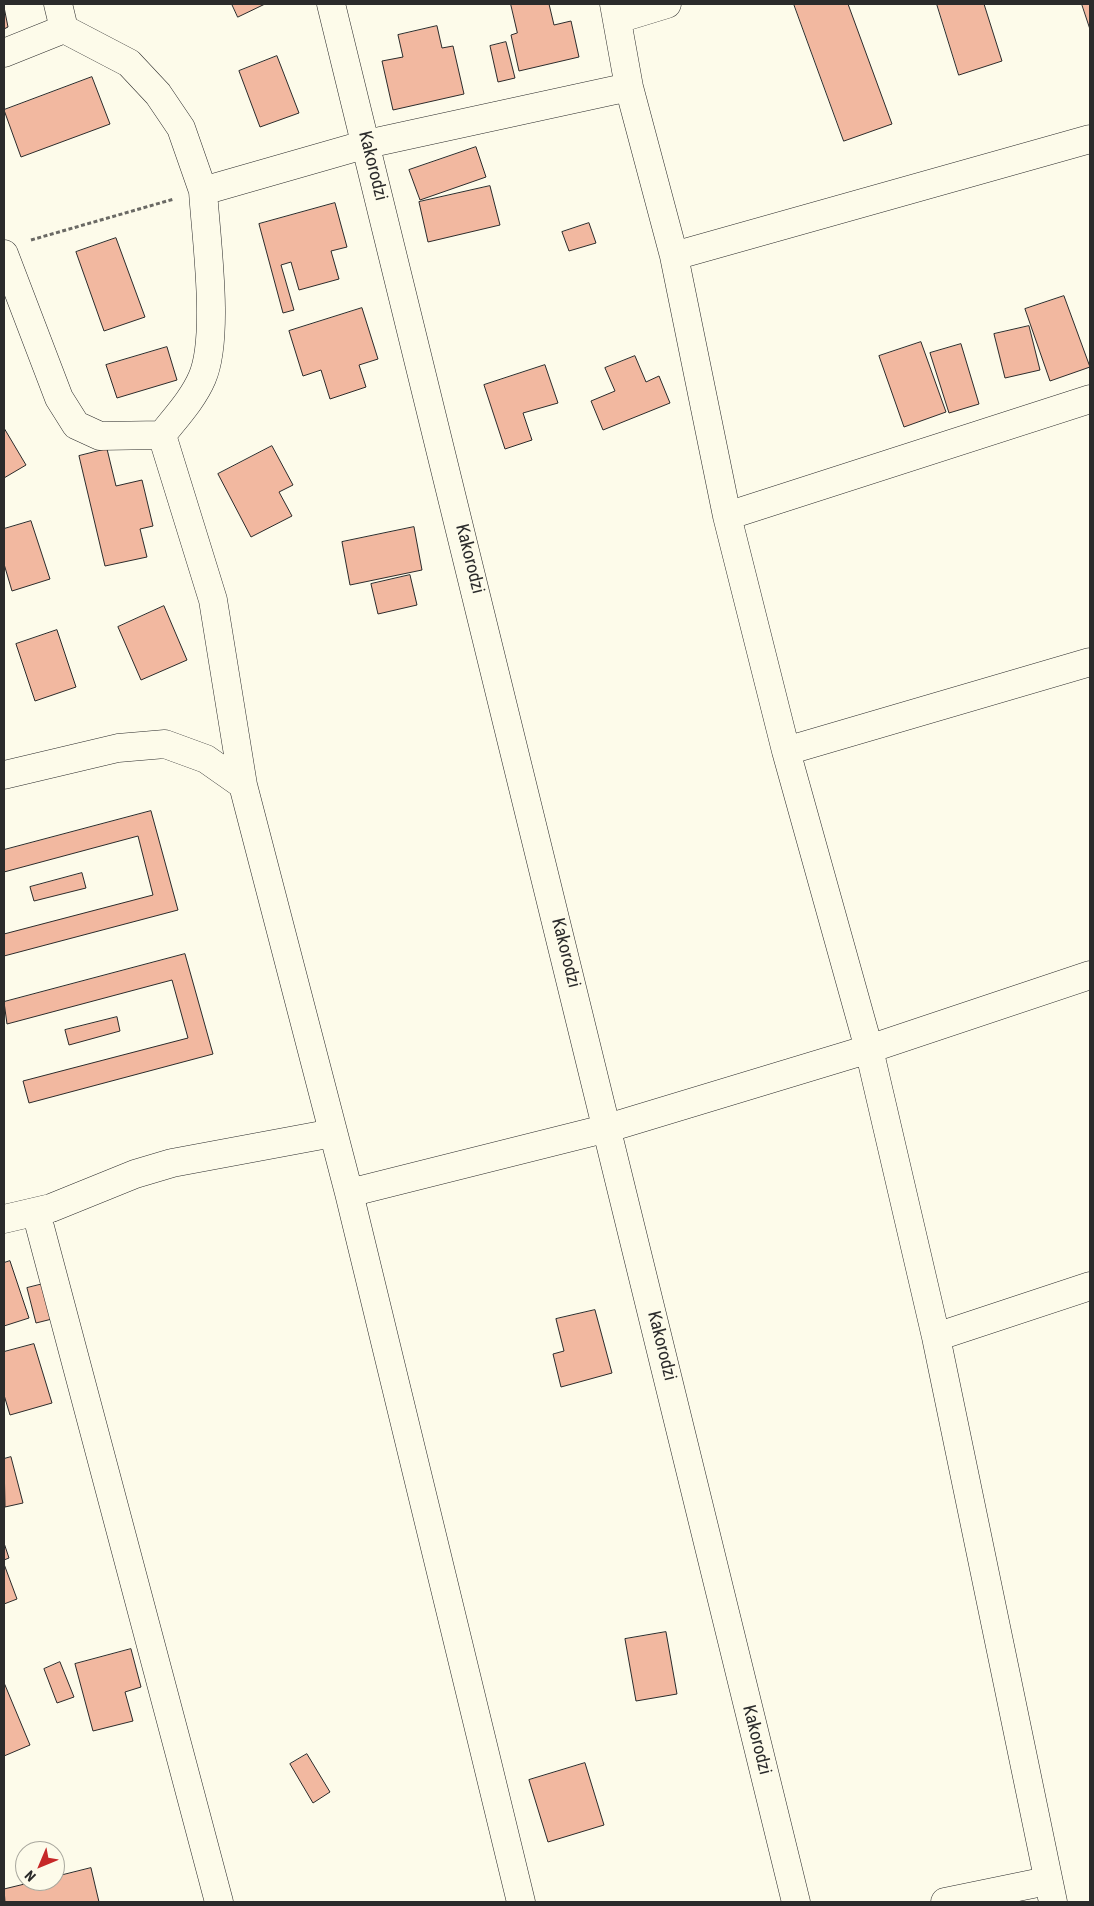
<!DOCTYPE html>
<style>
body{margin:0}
#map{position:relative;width:1094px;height:1906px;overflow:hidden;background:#fdfbea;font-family:"Roboto Condensed",sans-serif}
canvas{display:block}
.frame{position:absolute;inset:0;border:5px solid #2b2b2b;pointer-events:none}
.north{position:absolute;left:15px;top:1841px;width:50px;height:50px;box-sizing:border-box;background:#fdfbea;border:1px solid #a9a89e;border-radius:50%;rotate:225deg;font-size:14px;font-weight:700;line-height:20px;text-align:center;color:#2b2b2b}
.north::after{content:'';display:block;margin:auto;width:18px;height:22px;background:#c62828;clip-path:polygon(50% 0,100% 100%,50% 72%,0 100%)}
</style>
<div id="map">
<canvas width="1094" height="1906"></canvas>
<div class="frame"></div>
<div class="north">N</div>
</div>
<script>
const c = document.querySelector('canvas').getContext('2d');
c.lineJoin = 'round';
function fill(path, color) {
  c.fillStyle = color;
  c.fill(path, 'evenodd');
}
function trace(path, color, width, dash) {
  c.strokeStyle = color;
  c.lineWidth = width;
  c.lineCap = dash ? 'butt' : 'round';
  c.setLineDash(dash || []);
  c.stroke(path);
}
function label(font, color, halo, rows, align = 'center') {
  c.font = font + ' "Roboto Condensed",sans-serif';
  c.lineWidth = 4;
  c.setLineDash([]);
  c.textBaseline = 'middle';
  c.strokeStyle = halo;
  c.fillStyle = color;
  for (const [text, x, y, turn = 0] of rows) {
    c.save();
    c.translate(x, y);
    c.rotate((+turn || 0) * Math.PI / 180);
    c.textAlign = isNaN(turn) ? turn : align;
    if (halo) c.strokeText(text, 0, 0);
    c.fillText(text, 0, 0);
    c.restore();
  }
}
const building = new Path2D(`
 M232,4H265L238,17Z
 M511,4H549L554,25L571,21L579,57L519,71L511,35L517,33Z
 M794,4H848L892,124L844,141Z
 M937,4H984L1002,61L959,75Z
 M1082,4H1090V29Z
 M4,7L8,27L4,29Z
 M437,26L442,48L453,46L464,94L393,110L382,61L403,57L398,35Z
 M506,42L515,78L498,82L490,46Z
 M277,56L299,113L260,127L239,71Z
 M92,77L110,124L21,157L4,110Z
 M476,147L486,177L420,200L409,170Z
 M490,186L500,225L428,242L419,202Z
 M335,203L347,247L331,251L339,279L299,290L291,262L281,265L294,310L283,313L259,224Z
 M589,223L596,243L569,251L562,232Z
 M116,238L145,317L104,331L76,252Z
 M1064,296L1090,367L1050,381L1025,309Z
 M362,308L378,359L359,365L366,387L330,399L321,370L303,376L289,331Z
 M1029,326L1040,370L1005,378L994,334Z
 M921,342L946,412L904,427L879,356Z
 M961,344L979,404L949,413L930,353Z
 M167,347L177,380L117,398L106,365Z
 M635,356L646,382L659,376L670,403L603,430L591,401L615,391L605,368Z
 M545,365L558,403L523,413L532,440L505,449L484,385Z
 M4,428L26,465L4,478Z
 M272,446L293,485L279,492L292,516L251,537L218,474Z
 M107,449L116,486L142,480L153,526L140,529L147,557L105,566L79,456Z
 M31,521L50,579L12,591L4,564V529Z
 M414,527L422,570L350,585L342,542Z
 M410,575L417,605L378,614L371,584Z
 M164,606L187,660L141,680L118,627Z
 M57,630L76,687L35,701L16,644Z
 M151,811L178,910L4,956V934L153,895L138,836L4,872V850Z
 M82,873L86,888L34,901L30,887Z
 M185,954L213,1054L29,1103L23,1081L188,1038L172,980L7,1024L4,1002Z
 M117,1017L120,1031L69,1045L65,1030Z
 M10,1261L29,1318L4,1326V1263Z
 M51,1282L60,1317L36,1323L27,1288Z
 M595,1310L612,1373L561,1387L553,1354L564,1351L556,1319Z
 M34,1344L52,1403L10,1415L4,1395V1352Z
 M11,1457L23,1503L5,1507L4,1459Z
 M4,1543L9,1558L4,1560Z
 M4,1564L17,1599L4,1604Z
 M666,1632L677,1694L636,1701L625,1639Z
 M131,1649L141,1687L125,1692L133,1721L93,1731L75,1664Z
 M60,1662L74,1697L57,1703L44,1669Z
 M5,1685L30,1745L4,1756V1686Z
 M307,1754L330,1792L313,1803L290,1764Z
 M585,1763L604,1825L548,1842L529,1780Z
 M91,1868L99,1902H5L4,1889L37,1881H55V1877Z`);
fill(building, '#f2b8a0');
trace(building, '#2b2b2b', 1);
const minor = new Path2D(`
 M331,4L796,1902
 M614,4L629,87L674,256L727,516L786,751L869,1049L936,1337L1053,1902
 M618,19L667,4
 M64,29L129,63L158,94L181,128L203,191
 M4,53L64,29L58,4
 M4,254L59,398L76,425L100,436L162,435
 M674,256L1090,139
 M727,516L1090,399
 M786,751L1090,662
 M4,775L118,748L165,744L206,759L243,785L349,1193L521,1902
 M243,785L213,600L162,435C176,417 193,399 202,378C220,337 206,238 203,191L367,144L629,87
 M349,1193L608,1128L869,1049L1090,975
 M36,1212L219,1902
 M4,1219L51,1208L135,1174L172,1163L333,1133
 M936,1337L1090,1286
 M945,1902L1047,1881`);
trace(minor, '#2b2b2b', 29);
trace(new Path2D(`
 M31,240L174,199`), '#6a6964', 3, [4, 2.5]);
trace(minor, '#fdfbea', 28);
label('18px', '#2b2b2b', '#fdfbea', [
 ["Kakorodzi",372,166,76],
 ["Kakorodzi",469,559,76],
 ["Kakorodzi",565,953,76],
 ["Kakorodzi",661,1346,76],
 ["Kakorodzi",756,1740,76]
]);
</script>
